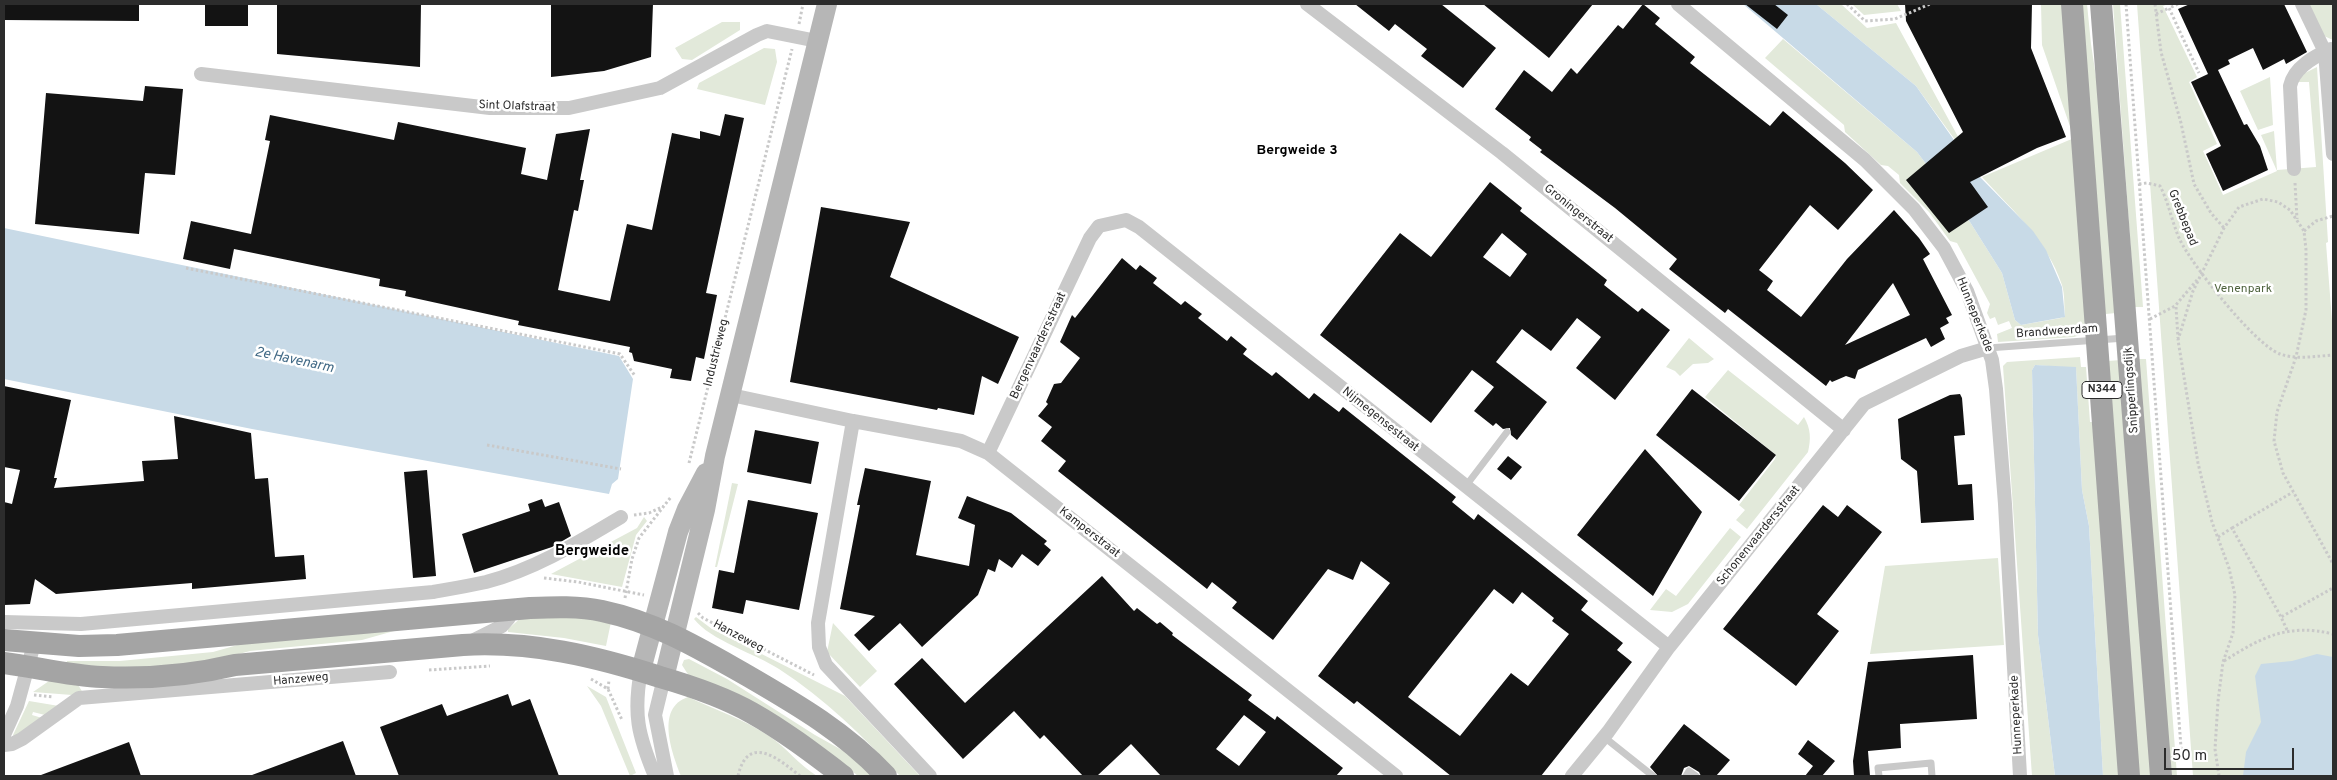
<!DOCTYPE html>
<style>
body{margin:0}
#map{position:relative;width:2337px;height:780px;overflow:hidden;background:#fff;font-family:Overpass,sans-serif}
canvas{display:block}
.frame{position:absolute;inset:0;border:5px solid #2c2c2c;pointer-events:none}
.scale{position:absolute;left:2164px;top:748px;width:130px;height:22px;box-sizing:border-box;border:2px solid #2c2c2c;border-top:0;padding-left:6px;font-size:15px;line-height:18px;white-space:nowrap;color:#2c2c2c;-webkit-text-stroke:4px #fff;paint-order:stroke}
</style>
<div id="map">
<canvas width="2337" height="780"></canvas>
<div class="frame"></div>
<div class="scale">50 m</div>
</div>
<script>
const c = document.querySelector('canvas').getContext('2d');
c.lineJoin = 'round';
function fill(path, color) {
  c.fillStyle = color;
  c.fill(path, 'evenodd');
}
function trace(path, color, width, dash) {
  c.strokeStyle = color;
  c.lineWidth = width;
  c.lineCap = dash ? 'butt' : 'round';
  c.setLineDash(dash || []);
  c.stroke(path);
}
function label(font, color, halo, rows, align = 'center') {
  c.font = font + ' Overpass,sans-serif';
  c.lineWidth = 5;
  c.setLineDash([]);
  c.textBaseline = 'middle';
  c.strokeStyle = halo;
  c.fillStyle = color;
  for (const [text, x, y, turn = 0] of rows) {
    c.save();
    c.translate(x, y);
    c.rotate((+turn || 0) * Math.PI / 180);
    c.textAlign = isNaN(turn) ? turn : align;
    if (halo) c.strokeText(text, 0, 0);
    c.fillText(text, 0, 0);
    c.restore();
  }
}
fill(new Path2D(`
 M1816,4H1841L1867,28L1896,23L1974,166L1916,86Z
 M1852,4H1897L1901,11L1864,15Z
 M2041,4H2064L2088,323L2083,334L2074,337L1998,342L1997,334L2012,328L2009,321L1998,325L1995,317L1990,319L1987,313L1990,304L1957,243L1950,241L1929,212L1900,183L1899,175L1888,166L1881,165L1845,132L1844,125L1765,58L1783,39L1917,152L1970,222L2002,273L2015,320L2021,325L2061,318L2065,316C2064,307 2065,295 2062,285C2047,240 2013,211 1982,177L2074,138L2042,45Z
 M2081,4H2087L2091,44L2101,110L2116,313L2106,314L2104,312Z
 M2113,4H2120L2143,307H2135Z
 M2137,4H2168L2163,6L2197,77L2189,82L2217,144L2203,151L2223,195L2277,171L2261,135L2274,131L2277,170L2316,167L2309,82H2298L2301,75L2317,67L2328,242L2326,243L2333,334V776H2193Z
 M2307,4H2333V40L2324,36Z
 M722,22H740V30L692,60L682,59L675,48Z
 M764,48L775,49L777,62L765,105L697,89L699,83Z
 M2270,77L2273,125L2258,130L2240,91Z
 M1689,338L1714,359L1708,363L1693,364L1680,376L1675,371L1666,367Z
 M2080,357L2081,367H2086L2090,422H2095L2121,776H2103L2089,526L2082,490L2076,368L2035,365L2032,370L2038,635L2055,776H2032L2003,366L2007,362Z
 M2139,359H2146L2177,776H2169Z
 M2122,360L2152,776H2138L2107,361Z
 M1728,370L1798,425L1804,417C1811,429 1811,439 1808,452L1747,529L1736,520L1745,510L1739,505L1775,459L1776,455L1705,397Z
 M732,483L738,484L717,567H715Z
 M644,517L647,521L636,535L622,587L551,574L637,528Z
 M1730,528L1741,537L1688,604L1672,612L1650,610L1666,589L1676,596Z
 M1998,558L2004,645L1870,654L1885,566Z
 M552,614L611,622L606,646L564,638L508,632V629L522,617Z
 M696,617L712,629L845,696L920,776H900C863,736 825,699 779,669C756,654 710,640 694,619Z
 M833,623L877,671L860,687L827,652Z
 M394,631L362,640L250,651L213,661L121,670L66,665L67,661H120L213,652L255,640Z
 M689,659L727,679L815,735L849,754L874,776H858L842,763L689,676L682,665L684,660Z
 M49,681L77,683L83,693L72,695L33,692Z
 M587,686L606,697L636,773L630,776L601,706Z
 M688,697C714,709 745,720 769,736C787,748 799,765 817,776H681C672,753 655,708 688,697Z
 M29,701L59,706L45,715L33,712L32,715L42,718L14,737L13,735Z`), '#e2e9da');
fill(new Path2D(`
 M1743,4H1816L1916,86L1980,177L2033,231L2046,250L2062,287L2065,317L2021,325L2015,320L2002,273L1970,222L1917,152Z
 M4,228L619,356L633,379L618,479L612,484L609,494L252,429L4,379Z
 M2035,365L2076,367L2082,490L2089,526L2103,776H2055L2038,635L2032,370Z
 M2317,654L2333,657V776H2243L2246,752L2261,722L2255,676L2261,664L2292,661Z`), '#c8dae7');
fill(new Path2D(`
 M4,4H139V21L4,20Z
 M205,4H248V26H205Z
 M277,4H421L420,67L277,54Z
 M551,4H653L651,57L604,71L551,77Z
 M1355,4H1441L1496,48L1463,88L1421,56L1427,49L1395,24L1389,31Z
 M1483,4H1593L1549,58Z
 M1643,4L1660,18L1655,24L1695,57L1690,63L1770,126L1783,111L1845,163L1873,190L1838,230L1810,205L1759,270L1773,281L1767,290L1801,317L1847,259L1894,210L1919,238L1930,254L1923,259L1952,315L1946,318L1949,323L1940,328L1945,339L1931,347L1926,338L1858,370L1855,379L1846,376L1832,382L1830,380L1826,386L1728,309L1725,313L1669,269L1677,259L1615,208L1540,152L1542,150L1529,140L1531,137L1495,109L1524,70L1552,92L1571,68L1577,74L1618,25L1623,29ZM1893,283L1910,315L1845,345Z
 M1745,4H1774L1788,15L1777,29Z
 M1905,4H2032L2031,48L2066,137L2037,148L1970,182L1988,207L1949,233L1906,180L1963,132L1906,21Z
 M2190,4H2284L2307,52L2286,64L2284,59L2263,70L2253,48L2228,60L2230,64L2218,70L2244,125L2247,124L2260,146L2268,170L2223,191L2206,154L2221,146L2191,82L2208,74L2178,9Z
 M145,86L183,89L175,175L145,173L139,234L35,224L46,93L143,101Z
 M725,114L744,118L706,293L717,295L704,359L696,357L691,381L670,378L672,369L634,361L632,353L629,352L630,347L518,325L519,321L405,296L406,291L379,286L380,279L234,249L230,269L183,259L191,221L251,234L270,141L265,140L270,115L394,140L398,122L526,148L521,174L547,180L556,134L590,129L580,180H584L578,211L574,210L558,290L610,301L627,224L652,230L672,133L700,139V131L720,136Z
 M1490,182L1522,208L1520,211L1607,280L1604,285L1638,312L1642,308L1670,330L1615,400L1576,368L1601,337L1577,318L1551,351L1522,329L1496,362L1547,402L1517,440L1511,435L1510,428L1503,429L1496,423L1493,426L1474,411L1494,387L1472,370L1431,423L1320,335L1400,233L1431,257ZM1502,233L1527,254L1510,277L1483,257Z
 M821,207L910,222L890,277L1019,337L998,384L982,376L974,415L938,408L937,410L790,382Z
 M1122,258L1136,270L1140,265L1157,278L1153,283L1181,305L1185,301L1202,314L1198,318L1227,341L1231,336L1247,349L1243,354L1272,376L1276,372L1309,399L1314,393L1339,412L1343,407L1456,497L1452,502L1474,520L1478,514L1588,601L1581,610L1623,643L1617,650L1632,662L1541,776H1451L1357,701L1354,704L1318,676L1390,583L1361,561L1353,580L1328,569L1273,640L1232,608L1237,602L1212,582L1207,589L1058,471L1066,461L1041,441L1052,427L1038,416L1048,404L1046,402L1054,384L1061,383L1080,358L1060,342L1072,315L1075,318ZM1494,589L1513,604L1522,592L1554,618L1552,621L1569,634L1528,686L1511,673L1460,736L1408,697Z
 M4,386L71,400L54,478H57L54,488L144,481L142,461L178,459L174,416L251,433L255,479L268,478L275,557L304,555L306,579L192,589V583L56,594L35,579L30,604L4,605V502L12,504L20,470L4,467Z
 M1692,389L1776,455L1739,501L1656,435Z
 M1960,394L1962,398L1965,435L1954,436L1958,485L1972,484L1974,520L1921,523L1917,471L1901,459L1898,419L1950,395Z
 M755,430L819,442L811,484L747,472Z
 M1645,449L1702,512L1653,596L1577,535Z
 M1508,456L1522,467L1511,480L1497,469Z
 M865,468L931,481L916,555L969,566L975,525L958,518L967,496L1011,513L1047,541L1044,544L1051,550L1038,566L1022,554L1012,568L999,559L995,572L988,569L978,595L922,647L900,623L869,651L854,635L875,616L840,609L860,505H857Z
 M427,470L436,576L413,578L404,472Z
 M542,499L545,507L559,502L571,536L552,547L474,573L462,534L530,511L528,504Z
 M748,500L818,513L799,610L746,600L743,614L712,608L719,570L734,573Z
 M1823,505L1838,517L1847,505L1882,532L1817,614L1839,631L1796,686L1723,629Z
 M1102,576L1134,611L1137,608L1157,624L1160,622L1173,633L1172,635L1252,695L1248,700L1275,720L1277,716L1343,768L1336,776H1161L1131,744L1097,776H1083L1044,735L1040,739L1014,711L963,759L894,684L922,658L965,703ZM1244,715L1266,732L1239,766L1216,749Z
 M1973,655L1977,719L1900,724L1901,748L1868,751L1870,776H1854L1853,761L1868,662Z
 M508,694L512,706L530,699L559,776H399L380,727L442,704L447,716Z
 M1684,724L1730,760L1716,776H1701L1699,772L1689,766L1684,768L1681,776H1658L1650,767Z
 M1808,740L1835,761L1822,776H1805L1813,766L1798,754Z
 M343,741L356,776H252V775Z
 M129,742L141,776H41V775Z`), '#131313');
trace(new Path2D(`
 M1847,4L1865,21L1895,19L1930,4
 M2126,4L2182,761
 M2155,4L2161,52L2181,123L2194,184L2211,213L2224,228
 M2178,4L2169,8L2199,73
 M2156,14L2169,8
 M799,24L803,4
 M2295,183L2297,219
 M2139,184L2147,183L2160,186C2169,203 2172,223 2180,240C2192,265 2255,345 2280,354C2296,360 2317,356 2333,355
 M2304,231L2316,221L2333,216
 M186,268L620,354L635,376
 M2176,307L2178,338
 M2150,319L2175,306L2197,280
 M487,445L621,469
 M689,463L792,49
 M634,515L649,513L664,506
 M2232,528L2293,492
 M2218,537L2232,528L2281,617
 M544,578L578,582L644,595
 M625,598L632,559L639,538L671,497
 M698,613L703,618L814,675
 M2287,630L2281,617L2333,588
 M2224,661C2262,637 2288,623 2333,634
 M429,670L490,666
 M591,679L608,689L622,720
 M608,689L609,680
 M34,695L53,697
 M738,776C748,732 780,760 800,776
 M2219,776L2215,749L2218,701L2223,662L2233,633L2235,595L2229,568L2212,522L2198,463L2178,340L2193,291L2224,228L2239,207L2263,199L2278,202L2290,210L2304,231L2306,250V310L2296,357L2277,412L2274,441L2283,473L2333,564`), '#c9c9c9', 3, [2.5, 2.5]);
trace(new Path2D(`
 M1988,348L2125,338
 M1465,487L1507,432
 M1604,737L1653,776
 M1686,776L1689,771L1696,776
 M1879,776L1878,768L1931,763L1932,776`), '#c9c9c9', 7);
trace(new Path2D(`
 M1307,4L1502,153L1844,430
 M1678,4L1865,160L1914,209L1944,248L1967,291L1992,360L1996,389L2005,504L2020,776
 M2302,4L2325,52L2333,154
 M201,74L490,108H569L660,88L757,35L767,31L817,41
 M2294,169L2290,86C2294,67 2315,56 2331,49
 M731,395L853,421L961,441L988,453L1396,776
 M853,421L818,623L819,647L826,665L930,776
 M988,453L1090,238L1099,226L1126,220L1139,227L1669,647
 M4,622L81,624L433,592C450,589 468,586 486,582C534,570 579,542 621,517
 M472,641L502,626L509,618V609
 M641,670C633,714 638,735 655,776
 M664,678L655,715L667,776
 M4,735L17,706L34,644
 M4,745L12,744L22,739L79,698L390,672
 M1572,776L1608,732L1669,647L1864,404L1961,356L1988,348`), '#c9c9c9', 14);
trace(new Path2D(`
 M641,670L678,532L687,509L706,473
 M664,678L705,510L715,456L827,4`), '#b6b6b6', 20);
trace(new Path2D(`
 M2072,4L2129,776
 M2101,4L2161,776
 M4,640L79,646L117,645L530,608C554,607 579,606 602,611C658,623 700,649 748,676C798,705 846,733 886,776
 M4,663C36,667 69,676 102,677C146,679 193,675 235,665L463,645C531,641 595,656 660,677C691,686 724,697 752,713C784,731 814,754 843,776`), '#a4a4a4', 22);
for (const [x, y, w] of [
 [2102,390,40]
]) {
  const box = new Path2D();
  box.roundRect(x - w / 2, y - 8.5, w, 17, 4);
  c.fillStyle = '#fff';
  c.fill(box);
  trace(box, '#2c2c2c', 1);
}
label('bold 11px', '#2c2c2c', null, [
 ["N344",2102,390]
]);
label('12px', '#2c2c2c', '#fff', [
 ["Sint Olafstraat",517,107,2],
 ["Groningerstraat",1578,214,39],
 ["Grebbepad",2182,218,68],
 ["Hunneperkade",1974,315,68],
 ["Brandweerdam",2057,332,-4],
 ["Bergenvaardersstraat",1039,346,-65],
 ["Industrieweg",717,353,-76],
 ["Snipperlingsdijk",2132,390,-94],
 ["Nijmegensestraat",1380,420,39],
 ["Kamperstraat",1089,533,38],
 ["Schonenvaardersstraat",1759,536,-51],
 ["Hanzeweg",738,637,28],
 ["Hanzeweg",301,680,-5],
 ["Hunneperkade",2017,715,-93]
]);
label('12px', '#4f633e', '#fff', [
 ["Venenpark",2243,290]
]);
label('bold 14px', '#000', '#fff', [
 ["Bergweide 3",1297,151]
]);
label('italic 14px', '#426a86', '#fff', [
 ["2e Havenarm",294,361,12]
]);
label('bold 15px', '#000', '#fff', [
 ["Bergweide",592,552]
]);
</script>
